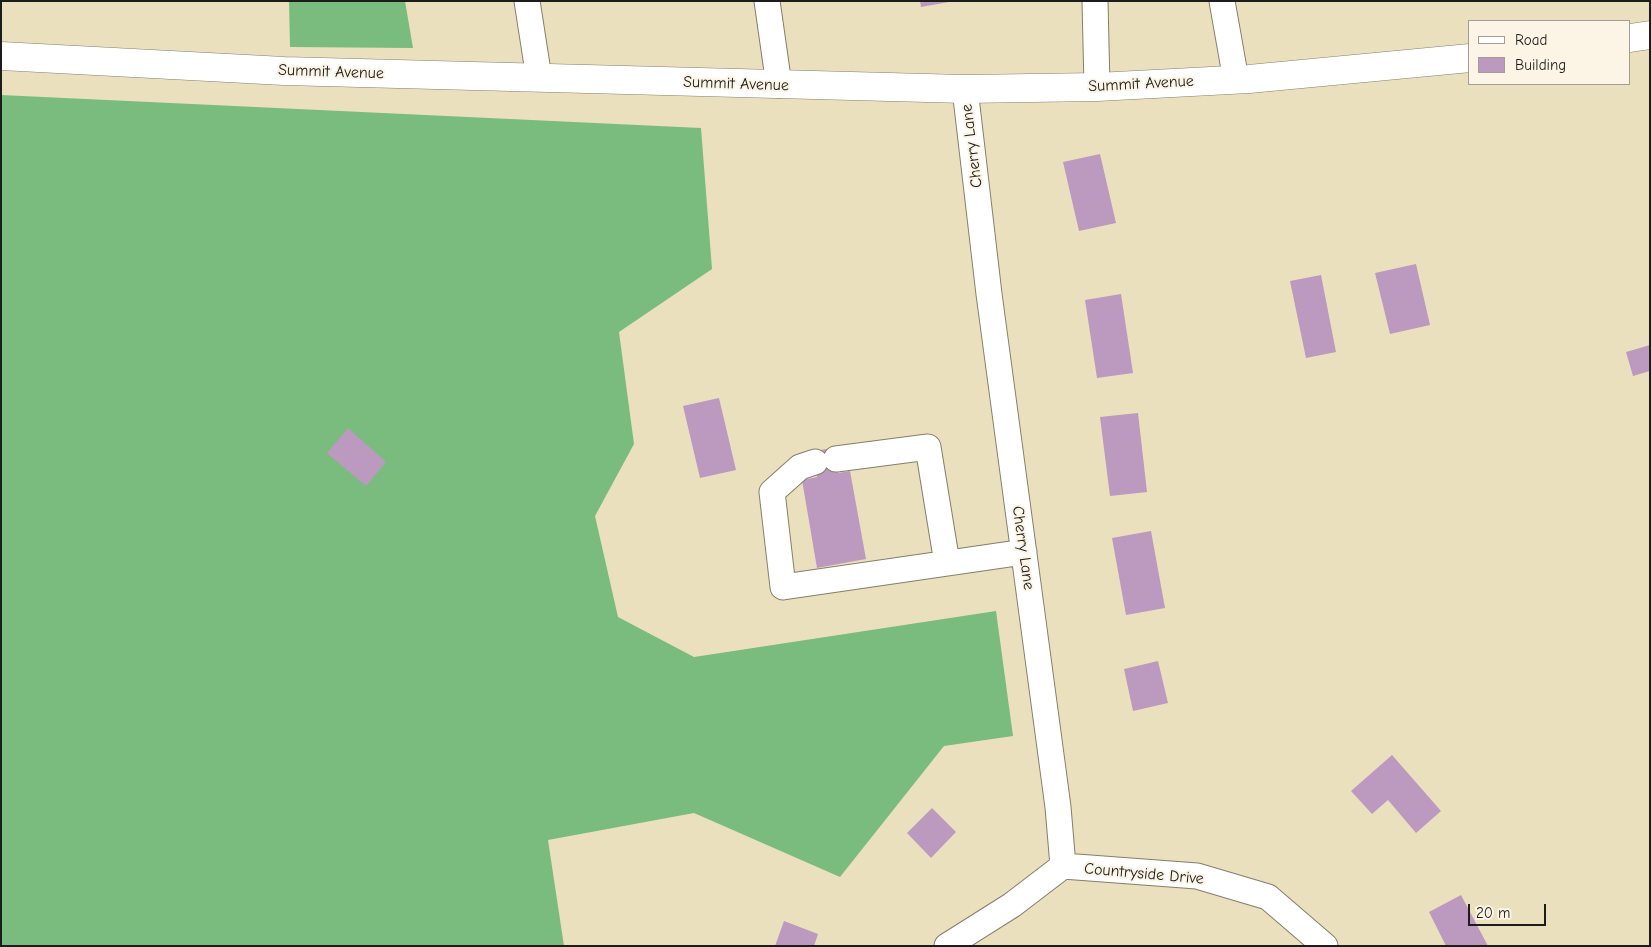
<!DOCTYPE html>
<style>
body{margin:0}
#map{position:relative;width:1651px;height:947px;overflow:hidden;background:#ebe0bd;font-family:"Comic Neue",sans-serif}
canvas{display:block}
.frame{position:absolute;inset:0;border:2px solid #1c1c1c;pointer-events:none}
.legend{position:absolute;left:1468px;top:20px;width:162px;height:65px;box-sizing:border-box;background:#fcf5e5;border:1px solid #a29e95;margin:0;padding:6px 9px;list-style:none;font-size:15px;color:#1c1c1c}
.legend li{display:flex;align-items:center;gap:10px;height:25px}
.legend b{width:25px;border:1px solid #a29e95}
.scale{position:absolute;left:1468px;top:904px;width:78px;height:22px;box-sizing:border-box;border:2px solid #1c1c1c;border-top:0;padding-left:6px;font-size:15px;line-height:18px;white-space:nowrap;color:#1c1c1c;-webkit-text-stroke:4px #fcf5e5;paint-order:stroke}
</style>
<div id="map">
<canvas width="1651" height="947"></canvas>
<div class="frame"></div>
<ul class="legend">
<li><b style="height:6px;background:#fff"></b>Road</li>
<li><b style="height:14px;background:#bc99be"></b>Building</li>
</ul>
<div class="scale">20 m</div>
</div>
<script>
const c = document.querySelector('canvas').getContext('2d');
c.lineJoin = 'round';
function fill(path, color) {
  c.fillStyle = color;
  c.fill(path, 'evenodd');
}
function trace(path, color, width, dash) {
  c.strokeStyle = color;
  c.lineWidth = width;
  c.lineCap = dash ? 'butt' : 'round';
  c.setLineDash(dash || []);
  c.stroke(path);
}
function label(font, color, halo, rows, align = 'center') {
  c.font = font + ' "Comic Neue",sans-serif';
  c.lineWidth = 4;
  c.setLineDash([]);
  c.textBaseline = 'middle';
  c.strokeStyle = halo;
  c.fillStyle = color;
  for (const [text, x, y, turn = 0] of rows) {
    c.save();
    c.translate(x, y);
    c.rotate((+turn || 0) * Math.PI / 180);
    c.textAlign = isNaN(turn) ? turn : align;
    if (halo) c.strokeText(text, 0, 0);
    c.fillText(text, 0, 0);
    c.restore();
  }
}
fill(new Path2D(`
 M289,1H405L413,48L290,47Z
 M1,95L701,128L712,269L619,332L634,444L595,516L618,617L694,657L996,611L1013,736L944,746L840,877L694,813L548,840L564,946H1Z`), '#79bc7e');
fill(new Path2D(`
 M920,1H949V2L921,7Z
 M1100,154L1116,223L1079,231L1063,162Z
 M1416,264L1430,325L1390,334L1375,273Z
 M1321,275L1336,352L1306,358L1290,281Z
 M1121,294L1133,373L1097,378L1085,300Z
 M1650,345V371L1633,376L1626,352Z
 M719,398L736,470L700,478L683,406Z
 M1138,413L1147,492L1110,496L1100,417Z
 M348,428L386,462L366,486L327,453Z
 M834,448L838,473L850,471L866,559L817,568L802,480L817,477L813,451Z
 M1151,531L1165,608L1126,615L1112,538Z
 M1158,661L1168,703L1133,711L1124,669Z
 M1392,755L1441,811L1416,833L1388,800L1372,814L1351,791Z
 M932,808L956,832L931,858L907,833Z
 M1461,895L1488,946H1446L1429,912Z
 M784,921L818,934L814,946H775Z`), '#bc99be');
const minor = new Path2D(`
 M527,1L539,78
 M767,1L779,85
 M1095,1L1097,87
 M1222,1L1236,80
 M836,459L928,447L947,563
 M815,462L800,467L772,492L783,587L1024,552
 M1063,866L1197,876L1268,897L1325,946
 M947,946L1012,905L1063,866L1058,807L989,294L965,89`);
const major = new Path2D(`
 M1630,38L1650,35
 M1,56L284,71L965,89L1097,87L1249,79L1470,58`);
trace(minor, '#847e6c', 27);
trace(major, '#847e6c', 29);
trace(minor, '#fff', 25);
trace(major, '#fff', 28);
label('16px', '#1c1c1c', '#fcf5e5', [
 ["Summit Avenue",331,72,2],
 ["Summit Avenue",736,84,2],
 ["Summit Avenue",1141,84,-3],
 ["Cherry Lane",972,146,-97],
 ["Cherry Lane",1023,548,82],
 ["Countryside Drive",1144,874,5]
]);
</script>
